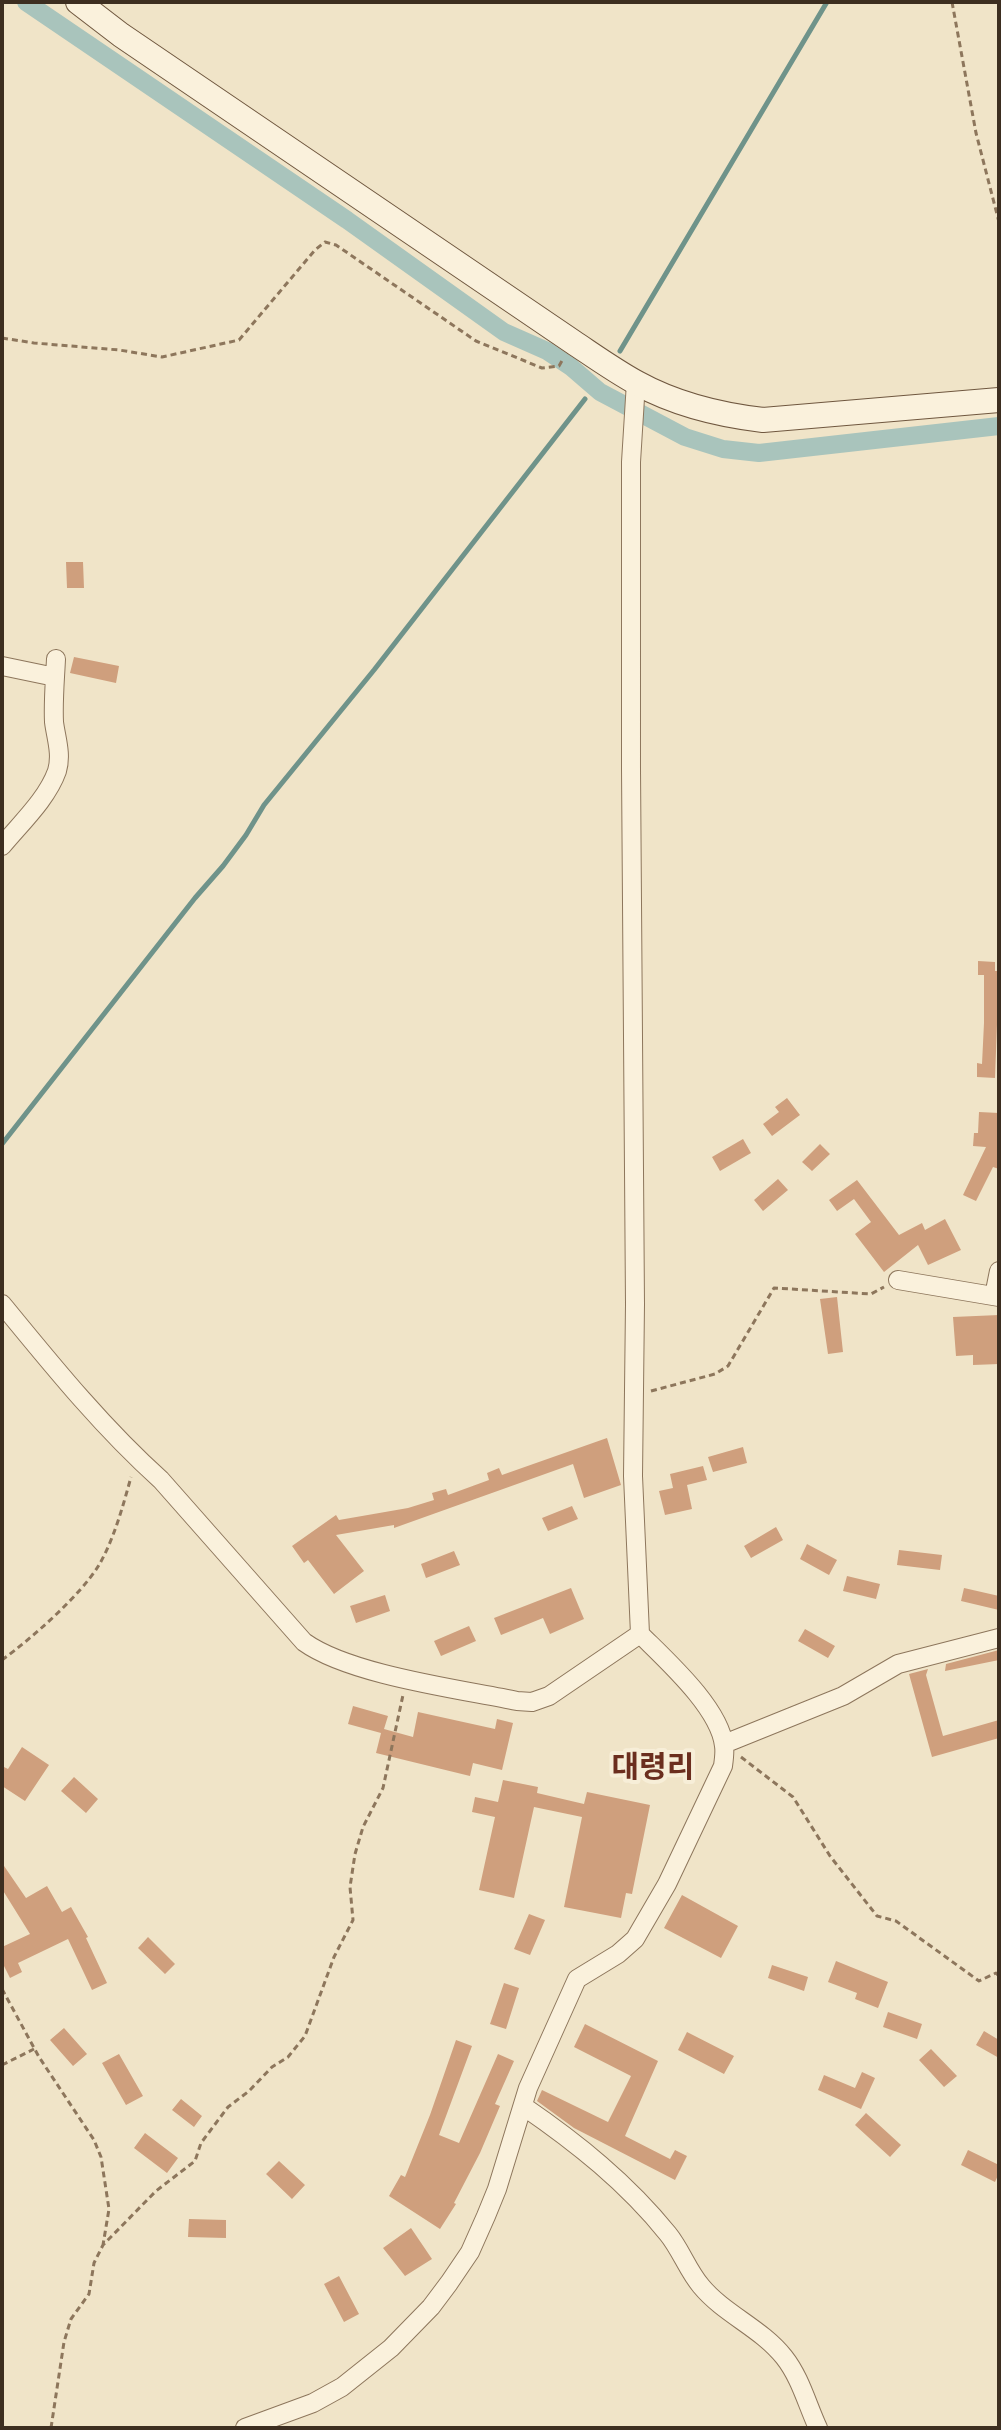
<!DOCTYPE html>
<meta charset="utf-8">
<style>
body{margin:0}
#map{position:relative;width:1001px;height:2430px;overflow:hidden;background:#f0e4c8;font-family:"Times New Roman",serif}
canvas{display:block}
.frame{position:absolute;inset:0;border:4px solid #3d2e20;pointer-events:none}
</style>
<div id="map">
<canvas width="1001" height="2430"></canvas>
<div class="frame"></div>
</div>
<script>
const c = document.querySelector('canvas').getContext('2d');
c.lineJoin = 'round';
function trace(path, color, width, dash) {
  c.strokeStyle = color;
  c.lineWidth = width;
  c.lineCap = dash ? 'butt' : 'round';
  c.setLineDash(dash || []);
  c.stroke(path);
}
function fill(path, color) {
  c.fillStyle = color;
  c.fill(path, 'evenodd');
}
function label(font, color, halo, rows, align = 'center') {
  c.font = font + ' "Times New Roman","Noto Sans KR",serif';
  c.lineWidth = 8;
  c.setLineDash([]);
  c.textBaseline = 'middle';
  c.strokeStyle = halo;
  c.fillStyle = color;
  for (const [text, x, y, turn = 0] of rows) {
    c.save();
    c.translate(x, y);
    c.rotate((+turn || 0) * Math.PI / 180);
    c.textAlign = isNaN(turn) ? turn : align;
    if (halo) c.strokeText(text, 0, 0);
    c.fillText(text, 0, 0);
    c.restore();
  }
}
trace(new Path2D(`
 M620,351L827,2
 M2,1144L195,898L223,866L246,835L264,805L374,670L585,399`), '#6f938a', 5);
trace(new Path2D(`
 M26,2L347,220L504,332L547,351L571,367L600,392L685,437L723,449L759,453L999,426`), '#a9c4bc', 18);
fill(new Path2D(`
 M66,562H83L84,588H67Z
 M74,657L119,666L116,683L70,673Z
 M978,961L995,962V971H999L995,1078L977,1077V1063L982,1064L984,1023V975H978Z
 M787,1098L800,1115L772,1136L763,1124L779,1112L775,1107Z
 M979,1112L999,1113V1169L993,1167L976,1201L963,1195L986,1147L973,1146L974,1133H978Z
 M743,1139L751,1153L720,1171L712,1157Z
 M820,1144L830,1154L812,1171L802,1162Z
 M778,1179L788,1190L763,1211L754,1200Z
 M857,1180L899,1235L922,1223L925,1230L945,1219L961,1250L928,1265L918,1245L884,1272L855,1234L871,1222L854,1199L837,1211L829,1200Z
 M837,1297L843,1352L828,1354L820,1299Z
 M999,1315V1364L973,1365V1355L956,1356L953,1317Z
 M607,1438L621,1485L584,1498L573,1464L394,1528V1525L336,1535L364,1571L334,1594L308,1560L304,1563L292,1546L336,1515L339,1520L408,1508L434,1500L432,1493L446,1489L448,1495L489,1480L487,1473L499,1468L502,1475Z
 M743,1447L747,1463L713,1472L708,1457Z
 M703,1466L707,1480L687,1485L692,1509L665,1515L659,1491L673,1488L670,1474Z
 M572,1506L578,1519L548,1531L542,1518Z
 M776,1527L783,1540L751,1558L744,1546Z
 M807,1544L837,1560L829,1575L800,1559Z
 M899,1550L942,1555L940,1570L897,1565Z
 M454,1551L460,1565L426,1578L421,1564Z
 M847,1576L880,1584L876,1599L843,1591Z
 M571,1588L584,1619L550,1634L543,1618L501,1635L494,1618Z
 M964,1588L999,1596V1610L961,1601Z
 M385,1595L390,1611L356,1623L350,1606Z
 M469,1626L476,1641L441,1656L434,1641Z
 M805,1629L835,1646L828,1658L798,1641Z
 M999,1650V1660L945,1671L946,1664Z
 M928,1669L926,1675L943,1736L999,1720V1738L932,1757L909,1674Z
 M353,1706L388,1716L384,1729L413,1737L418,1712L495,1729L497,1719L513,1723L502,1770L473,1763L470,1776L376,1753L381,1733L348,1724Z
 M22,1747L49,1765L25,1801L2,1786V1766L8,1769Z
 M74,1777L98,1799L86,1813L61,1791Z
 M503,1780L538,1787L537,1793L584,1804L587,1792L650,1805L632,1894L626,1893L621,1918L564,1907L582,1817L534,1807L514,1898L479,1890L495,1817L472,1812L475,1797L498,1802Z
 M2,1863L26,1898L47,1886L62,1912L71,1907L88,1937L86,1938L107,1983L92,1990L68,1939L18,1963L22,1972L10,1978L2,1962V1947L30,1934L2,1889Z
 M682,1895L738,1926L721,1958L664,1928Z
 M529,1914L545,1920L530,1955L514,1949Z
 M148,1937L175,1964L165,1974L138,1948Z
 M836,1961L888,1982L878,2008L855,1999L857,1993L828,1982Z
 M772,1965L808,1977L804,1991L768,1978Z
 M504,1983L519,1988L506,2029L490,2024Z
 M888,2012L922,2024L917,2039L883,2027Z
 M585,2024L658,2061L625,2136L670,2159L675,2150L687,2156L675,2180L574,2128L537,2101L542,2090L608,2122L631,2076L574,2047Z
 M64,2028L87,2054L73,2066L50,2040Z
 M984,2031L999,2040V2058L976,2045Z
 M687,2032L734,2056L724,2074L678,2050Z
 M456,2040L472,2046L439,2135L459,2143L498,2054L514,2061L495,2104L500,2106L480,2153L454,2203L456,2204L440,2229L389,2196L401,2175L405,2177L430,2115Z
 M931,2049L957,2076L944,2087L919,2060Z
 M119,2054L143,2096L126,2105L102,2063Z
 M862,2072L875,2078L861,2109L818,2090L824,2075L855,2088Z
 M181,2099L202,2116L194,2127L172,2110Z
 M866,2113L901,2145L890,2157L855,2125Z
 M145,2133L178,2158L167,2173L134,2148Z
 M968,2150L999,2165V2173L995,2182L961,2165Z
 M279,2161L305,2185L292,2199L266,2174Z
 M189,2219L226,2220V2238L188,2237Z
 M411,2228L432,2259L405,2276L383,2248Z
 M339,2276L359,2314L344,2322L324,2284Z`), '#cf9f7d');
const street = new Path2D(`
 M2,666L55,677
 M2,846C21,823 47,799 57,771C62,754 56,738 54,722C53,701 55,680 56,659
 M898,1280L999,1297
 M994,1296L999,1271
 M2,1304C52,1365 102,1427 161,1480L304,1642C350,1675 459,1689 517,1701L532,1702L549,1696L640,1634
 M724,1744L843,1696L898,1664L999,1638
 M523,2106C577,2143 627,2183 668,2234C681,2250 688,2271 701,2286C724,2314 761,2328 784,2357C800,2377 807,2404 818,2428
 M245,2428L313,2403L342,2387L391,2348L431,2307L449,2283L470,2252L486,2216L497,2189L528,2088L577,1979L618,1954L635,1939L667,1884L723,1766C724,1759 725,1752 724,1746C720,1708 666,1660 640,1634L633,1476L635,1304L631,769V462L636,382`);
const secondary = new Path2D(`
 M78,2L121,35L573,342C594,356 615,371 637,383C675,404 720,415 763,420L999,400`);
trace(street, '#8d765c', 20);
trace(secondary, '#6f573f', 26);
trace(new Path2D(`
 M952,2L976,133L999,222
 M2,338L34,343L119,350L162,357L239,340L315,250L325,242L336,245L476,341L542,368L559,366L563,359
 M651,1391L715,1374L728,1366L774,1288L871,1294L884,1287
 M2,1660C32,1638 80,1596 99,1565C114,1539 123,1506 131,1477
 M741,1757L793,1797L830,1856L877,1916L896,1921L979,1981L996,1973L999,1976
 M2,1989L39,2057L94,2140L101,2157L109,2209L103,2245
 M2,2065L34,2049
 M51,2428L64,2342L71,2319L89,2294L94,2263L103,2245L156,2191L195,2161L201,2143L228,2107L249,2091L272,2067L288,2057L305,2036L334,1957L353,1920L350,1887L355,1854L363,1827L383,1788L403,1695`), '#8d765c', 3, [6, 4]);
trace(street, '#faf1dc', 18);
trace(secondary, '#faf1dc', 24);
label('bold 30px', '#6b2e1e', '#f7eed8', [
 ["대령리",653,1769]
]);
</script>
